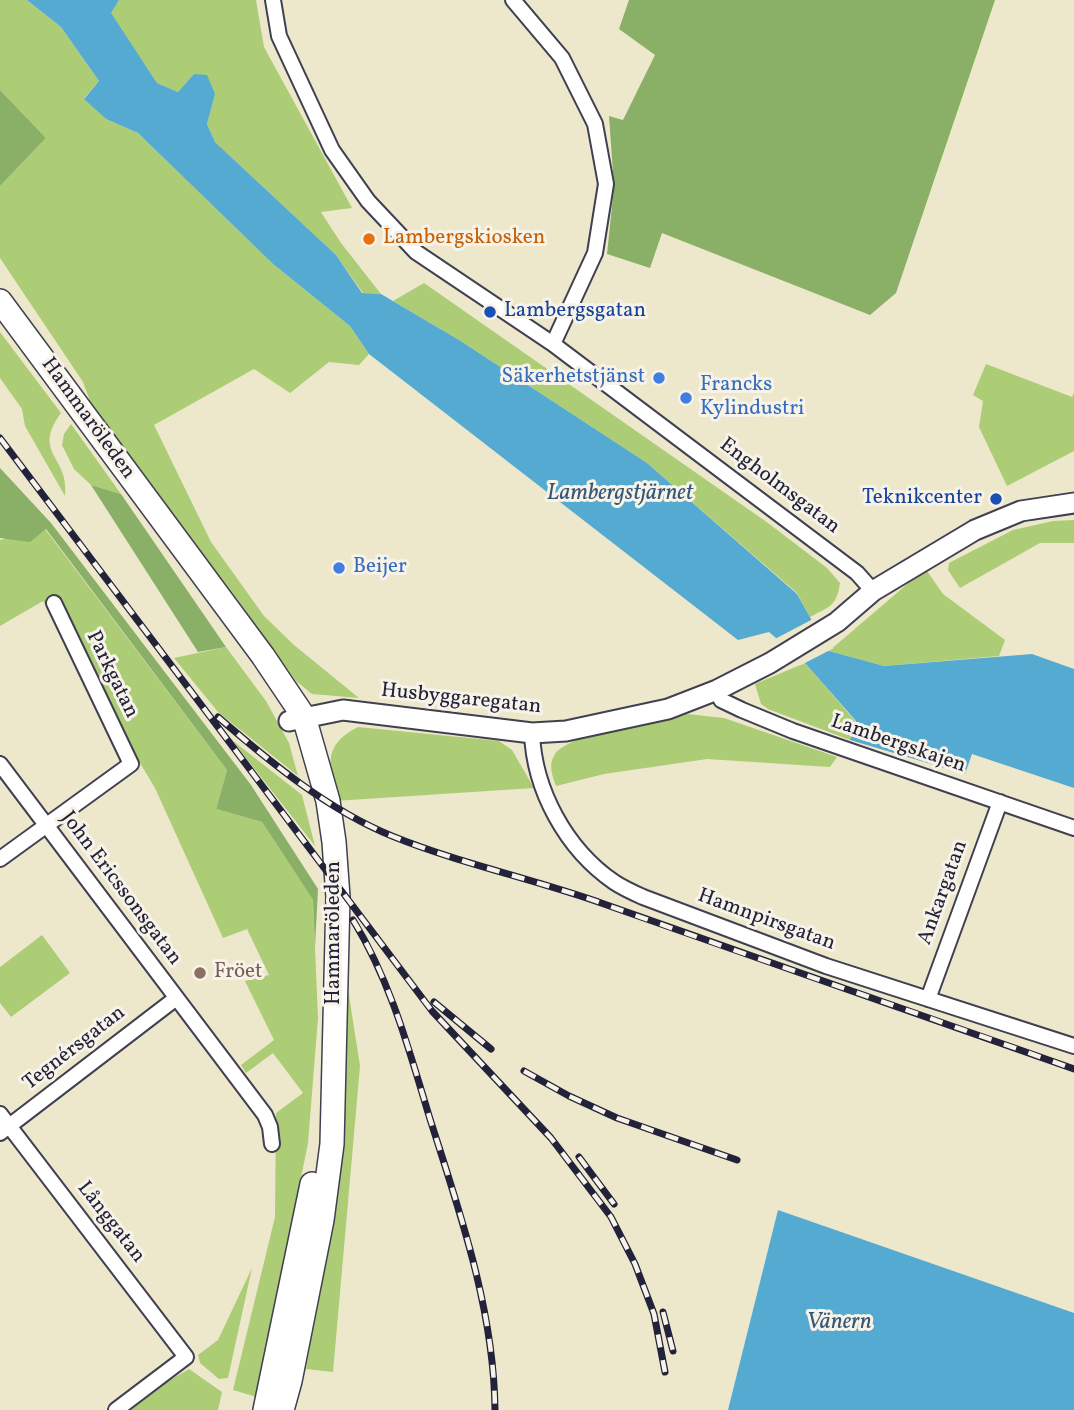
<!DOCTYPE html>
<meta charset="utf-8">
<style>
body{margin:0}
canvas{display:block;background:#ede7cc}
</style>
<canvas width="1074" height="1410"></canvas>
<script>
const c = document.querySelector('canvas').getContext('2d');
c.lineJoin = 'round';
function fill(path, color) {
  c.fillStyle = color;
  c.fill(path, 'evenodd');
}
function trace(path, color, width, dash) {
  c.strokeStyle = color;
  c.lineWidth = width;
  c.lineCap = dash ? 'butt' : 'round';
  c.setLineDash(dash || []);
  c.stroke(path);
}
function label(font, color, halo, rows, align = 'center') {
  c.font = font + ' Vollkorn,serif';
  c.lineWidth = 6;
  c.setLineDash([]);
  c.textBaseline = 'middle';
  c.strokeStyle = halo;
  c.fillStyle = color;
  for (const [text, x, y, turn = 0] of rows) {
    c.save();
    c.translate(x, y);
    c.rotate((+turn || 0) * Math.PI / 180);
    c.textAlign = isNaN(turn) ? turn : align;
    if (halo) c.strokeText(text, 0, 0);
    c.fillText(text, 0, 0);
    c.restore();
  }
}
fill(new Path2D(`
 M0,0H27L61,27L99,81L84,98L106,119L138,133L273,264L350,326L369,354L359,365L329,362L290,393L254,369L154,425L211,542L264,616L294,645L359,698L312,694L296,681L232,592L97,420L83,382L0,258V186L46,138L0,90Z
 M119,0H256L264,47L352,208L321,212L341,243L381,294L363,293L336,255L215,142L207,124L215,94L194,74L178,92L157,83L110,13Z
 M424,283L768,523L827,568L840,583C837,606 829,607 810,617L797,593L647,463L459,340L393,301Z
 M0,332L61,413C31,454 70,456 65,496L25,426L22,409L0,378Z
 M986,364L1072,397L1074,393V451L1007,486L979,427L983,401L973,395Z
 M71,424L121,494L91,485L74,469L62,445L64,434Z
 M1074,520V543H1040L960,588L948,570L949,563L1013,530L1053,521Z
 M45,529L227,770L216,809L262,822L313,900L318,1018L308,1143L257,1397L233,1390L275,1217L276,1113L303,1093L273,1053L246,1073L241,1065L274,1040L245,981L269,975L247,929L223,938L155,788L43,601L0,626V540Z
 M927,571L943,594L1005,640L999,656L884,666L829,651L919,574Z
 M226,647L266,701L289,743L298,776L218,712L174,658Z
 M805,663L856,722L850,740L768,709L761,704L755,684Z
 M687,714L724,718L837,757L830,767L707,759L604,774L556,786C552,775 548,765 555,754C570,733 659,720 687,714Z
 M358,727L499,741L512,750L534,788L334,801C331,765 321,746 358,727Z
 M232,740L302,795L315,846Z
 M42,935L70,973L11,1017L0,1003V967Z
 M343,957L360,1066L333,1372L306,1369L339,1167Z
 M252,1268L228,1378L219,1379L200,1363L198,1355L218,1340Z
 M189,1369L222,1392L218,1410H128L160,1386Z`), '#accd75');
fill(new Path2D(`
 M629,0H995L896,293L870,315L662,233L650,268L607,254L614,187L609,116L623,120L655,55L619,29Z
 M0,90L46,138L0,186Z
 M0,468L51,523L251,785L318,889L315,947L313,900L262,822L216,809L227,770L46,529L30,542L0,538Z
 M91,485L121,494L226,647L198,652Z`), '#89b066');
fill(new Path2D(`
 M27,0H119L111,13L157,83L178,92L194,74L207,75L215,94L207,124L215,142L336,255L362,293L381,294L459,340L647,463L797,594L829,651L884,666L1032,654L1074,669V788L972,754L965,774L850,740L856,721L805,663L769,632L738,640L369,354L350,326L273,264L138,133L106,119L84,99L99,81L61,27Z
 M778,1210L1074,1313V1410H728Z`), '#54aad0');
fill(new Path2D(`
 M815,618L831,648H834L801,665L773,640Z`), '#ede7cc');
const street = new Path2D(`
 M273,0L279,36L332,150L368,201L416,252L553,344L857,573L873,591
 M513,0L562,58L595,124L606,184L595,253L553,344
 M717,690L721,700L742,710L793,731L1074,828
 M532,733C534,790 566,849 614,882C623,888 634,893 643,897L826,966L1074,1046
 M0,764L265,1115L270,1127L272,1144
 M0,859L131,764L54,603
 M928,999L1000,802
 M0,1114L186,1357L116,1410
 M0,1133L175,999`);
const secondary = new Path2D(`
 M289,721L343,710L532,733L566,731L668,709L717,690L770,663L837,622L873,591L975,530L1021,511L1074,503`);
const primary = new Path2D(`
 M0,301L263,656L304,717L328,801L334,842L338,897L332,1144L322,1220L290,1381L282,1410
 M265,1410L312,1184`);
trace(street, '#404051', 18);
trace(secondary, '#404051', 23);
trace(primary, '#404051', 26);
trace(street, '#fff', 14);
trace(secondary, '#fff', 19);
trace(primary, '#fff', 23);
const rail = new Path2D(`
 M0,438L432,1011L551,1138L611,1217L635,1264L654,1314L665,1372
 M218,717C270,762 328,810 392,836C461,864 534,879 604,904C760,960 918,1013 1074,1069
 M353,920C391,982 409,1050 430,1119C460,1213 494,1310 495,1410
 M434,1002L491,1049
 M524,1071L569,1096L617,1118L737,1160
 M579,1157L614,1204
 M663,1312L673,1351`);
trace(rail, '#22223b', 7);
trace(rail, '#f7f3e8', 4.5, [13]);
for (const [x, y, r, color] of [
 [369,239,7,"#e8710a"],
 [490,312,7,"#1a4fb4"],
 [659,378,7,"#3f7fe0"],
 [686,398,7,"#3f7fe0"],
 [996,499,7,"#1a4fb4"],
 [339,568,7,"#3f7fe0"],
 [200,973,7,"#8d6e63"]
]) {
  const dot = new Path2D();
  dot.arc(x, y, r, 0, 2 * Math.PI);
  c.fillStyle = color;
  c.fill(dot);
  trace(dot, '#f7f3e8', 2.5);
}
label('21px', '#c56008', '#f7f3e8', [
 ["Lambergskiosken",383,239]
], 'left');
label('21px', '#164399', '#f7f3e8', [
 ["Lambergsgatan",504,312],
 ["Teknikcenter",982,499,"right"]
], 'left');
label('21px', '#366cbe', '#f7f3e8', [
 ["Säkerhetstjänst",645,378,"right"],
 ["Francks",700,386],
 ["Kylindustri",700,410],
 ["Beijer",353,568]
], 'left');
label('21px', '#22223b', '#f7f3e8', [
 ["Hammaröleden",87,419,54],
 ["Engholmsgatan",779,487,37],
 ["Parkgatan",111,675,64],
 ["Husbyggaregatan",461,700,6],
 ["Lambergskajen",898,745,19],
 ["John Ericssonsgatan",120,889,53],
 ["Ankargatan",944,893,-70],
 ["Hamnpirsgatan",766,921,20],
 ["Hammaröleden",335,933,-90],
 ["Tegnérsgatan",75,1049,-38],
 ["Långgatan",110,1223,52]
]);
label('21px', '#785e54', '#f7f3e8', [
 ["Fröet",214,973]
], 'left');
label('italic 23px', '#365877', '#f7f3e8', [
 ["Lambergstjärnet",620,495],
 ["Vänern",839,1324]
]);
</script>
